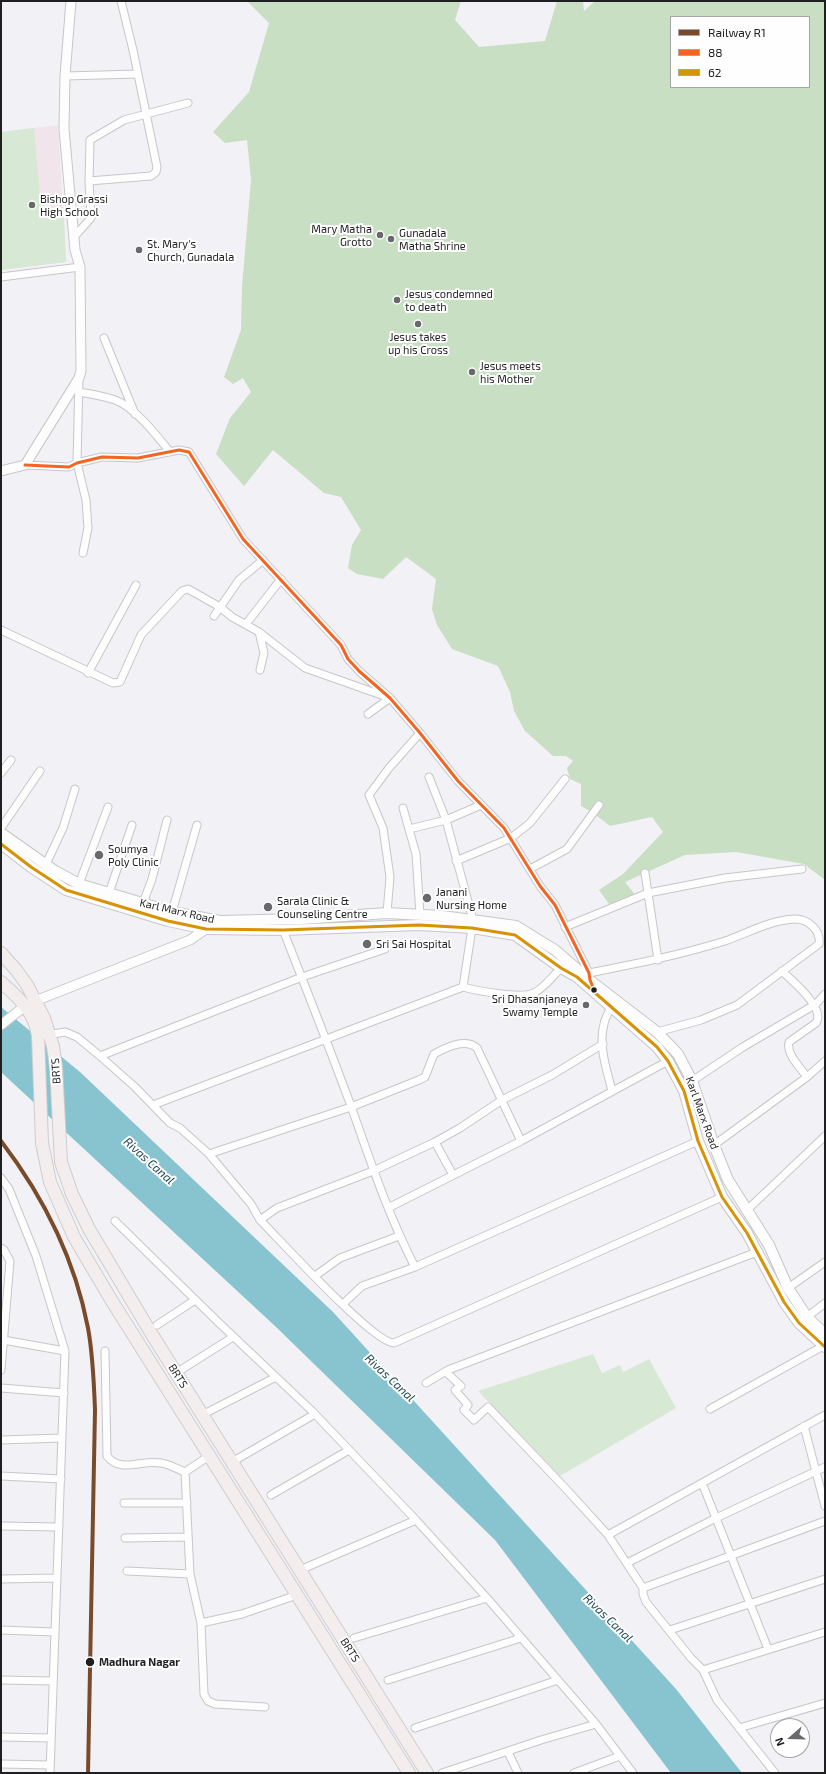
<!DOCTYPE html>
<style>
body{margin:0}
#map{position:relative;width:826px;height:1774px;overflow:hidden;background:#f2f1f6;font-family:"Exo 2",sans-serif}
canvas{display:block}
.frame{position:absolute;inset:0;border:2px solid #1f1f21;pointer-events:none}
.legend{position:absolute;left:670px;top:16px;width:140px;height:72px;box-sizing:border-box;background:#fefefe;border:1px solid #a5a5a6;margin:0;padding:5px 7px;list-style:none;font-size:12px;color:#1f1f21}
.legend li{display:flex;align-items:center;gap:8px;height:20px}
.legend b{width:20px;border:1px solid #a5a5a6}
.north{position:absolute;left:770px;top:1718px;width:40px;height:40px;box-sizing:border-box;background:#fefefe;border:1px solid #a5a5a6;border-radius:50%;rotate:250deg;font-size:11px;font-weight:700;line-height:16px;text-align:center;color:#1f1f21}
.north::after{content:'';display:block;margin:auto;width:14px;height:18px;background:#69686c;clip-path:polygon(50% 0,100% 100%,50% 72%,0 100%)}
</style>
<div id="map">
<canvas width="826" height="1774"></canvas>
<div class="frame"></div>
<ul class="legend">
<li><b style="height:5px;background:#7a4b2a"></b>Railway R1</li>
<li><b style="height:5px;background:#f26522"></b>88</li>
<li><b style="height:5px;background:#d79205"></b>62</li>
</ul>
<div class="north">N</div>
</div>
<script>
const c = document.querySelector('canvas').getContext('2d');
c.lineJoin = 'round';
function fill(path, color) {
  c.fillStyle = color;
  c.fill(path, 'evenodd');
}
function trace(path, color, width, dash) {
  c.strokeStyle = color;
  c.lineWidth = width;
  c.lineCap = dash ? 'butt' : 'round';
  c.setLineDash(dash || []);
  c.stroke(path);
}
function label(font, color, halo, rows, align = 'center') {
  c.font = font + ' "Exo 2",sans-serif';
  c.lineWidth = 4;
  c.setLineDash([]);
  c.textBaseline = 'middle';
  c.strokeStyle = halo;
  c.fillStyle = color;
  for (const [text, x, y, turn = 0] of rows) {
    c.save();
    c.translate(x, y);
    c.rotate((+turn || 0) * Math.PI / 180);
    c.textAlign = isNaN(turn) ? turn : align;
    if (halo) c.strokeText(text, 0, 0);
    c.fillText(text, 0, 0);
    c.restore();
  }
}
fill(new Path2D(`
 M58,125L66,262L1,270V132Z`), '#f1e4eb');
fill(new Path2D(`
 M34,128L42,217L64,215L66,262L1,270V132Z
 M593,1354L602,1373L620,1365L623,1372L649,1359L676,1408L560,1476L478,1391Z`), '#d7e8d4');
fill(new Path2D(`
 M247,1H461L455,20L479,47L545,41L557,1H583L584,11L595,1H825V880L804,864L736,852L685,855L625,882L636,896L612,908L599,890L623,874L663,832L652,817L610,826L592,812L581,806V784L570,779L567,768L573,761L566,756H553L525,731L514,711L510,692L498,666L452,649L437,625L432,609L436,579L406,557L383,579L357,574L348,568L352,545L361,530L341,497L324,493L273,450L244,486L216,454L230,418L251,392L243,378L233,384L224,377L241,330L242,287L251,180L247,140L225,143L213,132L249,92L269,23ZM671,17H809V87H671Z`), '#c8dfc3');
fill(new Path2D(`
 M1,1007L80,1072L333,1312L676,1689L742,1773H671L495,1540L275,1326L1,1072Z`), '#87c4cf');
const minor = new Path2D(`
 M65,76L138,74
 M89,181L151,176L156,172L157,167L133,50L121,1
 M74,237L91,218L89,181L90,140L124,120L188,103
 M1,277L80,267
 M104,338L135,414
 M79,378L77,463L86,500L88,528L83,553
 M79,392C90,394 104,396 115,400C135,407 157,436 170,452
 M25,465L69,467L77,463L102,457L138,458L179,450L189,452L243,539L341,645L348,659L359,671L390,698L420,733L458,781L504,828L540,886L555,905L589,973L590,981
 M214,616L239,580L263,560
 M246,624L281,579
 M1,630L113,683L120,682L141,635L182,591L188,589L220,607L232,617L259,632L305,668L390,698L368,714
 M259,632L264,653L260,670
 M88,673L136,585
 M1,773L11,760
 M429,777L446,820L473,920
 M403,808L416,854L420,915
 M1,828L40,771
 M409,829L446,820L481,805
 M456,861L511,838L530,823L565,779
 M46,864L63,828L75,789
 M530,869L567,849L599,805
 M645,873L658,960
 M79,884L108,807
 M109,893L132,825
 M143,903L152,879L167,820
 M172,912L197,825
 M387,913L390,877L383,828L369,795L389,768L420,733
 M565,927L648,893L725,878L802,869
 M283,930C306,988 329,1047 351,1106C370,1160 388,1215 415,1267
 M782,971C792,981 826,1008 816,1023L789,1042C786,1054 800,1067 807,1077
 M589,973C635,964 680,955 725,941C748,933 770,920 795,919C808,919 821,930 819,944L737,1005L701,1020L657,1032
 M463,987L472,928
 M611,1007C609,1012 605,1018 604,1024C598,1045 607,1071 612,1091
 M47,1035L65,1032L77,1037L100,1056L135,1087L170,1123L180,1128L209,1154L251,1204L260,1220L277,1208L373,1171L435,1142L453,1175
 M100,1056L302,977L385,949
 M692,1081L743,1047L816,1004L825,994
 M153,1105L463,987C478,991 521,999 534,993C544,988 553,976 561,968
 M435,1142L460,1128L502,1100L552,1075L603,1044
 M714,1145L807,1077L825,1061
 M209,1154L351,1107L419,1080L425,1077L434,1054C447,1047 465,1038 477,1048L521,1141
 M1,1178L9,1189L36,1256L65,1351L50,1773
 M388,1208L521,1141L668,1061
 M747,1210L825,1136
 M260,1220C280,1240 373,1343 394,1343L722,1197
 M115,1221L217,1321L312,1411L416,1520L487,1598L596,1724L633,1773
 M1,1248L4,1250L10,1261L1,1370
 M315,1276L340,1258L399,1236
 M788,1288L825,1262
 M343,1304L362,1286L415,1267L698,1141
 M807,1317L825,1303
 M157,1325L195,1300
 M3,1340L65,1351
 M105,1351L107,1456C121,1474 142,1459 161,1463C169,1464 177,1469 185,1472
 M446,1372L461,1386L455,1390L468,1405L464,1410L474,1420L488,1407L567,1490L608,1535L643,1588L825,1521
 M176,1373L233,1337
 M426,1383L448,1370L757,1252
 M1,1388L64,1393
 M710,1409L825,1345
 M202,1415L276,1377
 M804,1426L825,1506
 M1,1440L62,1438
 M209,1456L185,1472L190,1574L201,1623L204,1694L208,1701L215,1704L265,1707
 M232,1462L315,1414
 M1,1476L61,1479
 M702,1483L768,1649
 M271,1495L349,1450
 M124,1503H187
 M1,1526L59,1527
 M608,1535L825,1415
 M125,1538L188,1537
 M627,1563L716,1518L825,1467
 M300,1570L416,1520
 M127,1571L190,1574
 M1,1579L57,1578
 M643,1588V1594L646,1602L691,1658L703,1670L717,1700L775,1773
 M201,1623L242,1614L297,1595
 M1,1630L54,1632
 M670,1630L825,1579
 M354,1638L487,1598
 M703,1670L825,1632
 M1,1680L52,1681
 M388,1680L521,1638
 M415,1728L558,1680
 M739,1728L825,1703
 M1,1737L50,1738
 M508,1752L518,1773
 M1,1764L50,1765
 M442,1773L541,1740L596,1724
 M574,1773L620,1756`);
const tertiary = new Path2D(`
 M1,471L25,465L79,378L81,371L80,267L75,250L64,129L65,76L71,1
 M1,1025L25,1006L35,1001L190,940L206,929`);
const secondary = new Path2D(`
 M1,833L55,871L79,884L172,912L220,921L301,919L387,913L442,916L516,926L555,950L592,982L657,1032L678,1054L692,1081L714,1145L728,1180L769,1245L788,1288L807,1317L825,1334
 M1,844L31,867L66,890L168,921L206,929L283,930L419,925L472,928L515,935L561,968L577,977L657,1047L668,1061L684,1091L698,1141L722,1197L747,1233L784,1302L799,1323L825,1347`);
const primary = new Path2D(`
 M1,953L17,971L27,985L44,1018L53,1046L56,1067L61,1162L72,1194L89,1229L151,1333L427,1773
 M1,982C18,997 35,1012 38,1036L42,1143L50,1182L74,1237L110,1298L409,1773`);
trace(minor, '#c7c6c9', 9);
trace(tertiary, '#c7c6c9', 11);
trace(secondary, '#c7c6c9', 12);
trace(primary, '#cdcdcf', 14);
trace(minor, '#fdfdfe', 7);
trace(tertiary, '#fdfdfe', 9);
trace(secondary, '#fdfdfe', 10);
trace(primary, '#f4eded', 12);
trace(new Path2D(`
 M25,465L69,467L77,463L102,457L138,458L179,450L189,452L243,539L341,645L348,659L359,671L390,698L420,733L458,781L504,828L540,886L555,905L589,973L590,980L595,992`), '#f26522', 3);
trace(new Path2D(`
 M1,844L31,867L66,890L168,921L206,929L283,930L419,925L472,928L515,935L561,968L577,977L657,1047L668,1061L684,1091L698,1141L722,1197L747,1233L784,1302L799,1323L825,1347`), '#d79205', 3);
trace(new Path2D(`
 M1,1141C43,1196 75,1260 88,1328C93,1355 94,1383 95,1410L88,1773`), '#7a4b2a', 4);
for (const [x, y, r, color] of [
 [32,205,4,"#69686c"],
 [380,235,4,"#69686c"],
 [391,239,4,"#69686c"],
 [139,250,4,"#69686c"],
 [397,300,4,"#69686c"],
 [418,324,4,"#69686c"],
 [472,372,4,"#69686c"],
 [99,855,5,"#69686c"],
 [427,898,5,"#69686c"],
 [268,907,5,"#69686c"],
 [367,944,5,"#69686c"],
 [594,990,3.5,"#1f1f21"],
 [586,1005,4,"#69686c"],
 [90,1662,5,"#1f1f21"]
]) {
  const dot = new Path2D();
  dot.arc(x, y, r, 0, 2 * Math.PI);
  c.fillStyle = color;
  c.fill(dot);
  trace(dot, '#fefefe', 1.5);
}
label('11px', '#1f1f21', '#fefefe', [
 ["Bishop Grassi",40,199],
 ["High School",40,212],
 ["Mary Matha",372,229,"right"],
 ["Grotto",372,242,"right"],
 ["Gunadala",399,233],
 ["Matha Shrine",399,246],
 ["St. Mary's",147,244],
 ["Church, Gunadala",147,257],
 ["Jesus condemned",405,294],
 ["to death",405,307],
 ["Jesus takes",418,337,"center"],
 ["up his Cross",418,350,"center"],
 ["Jesus meets",480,366],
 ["his Mother",480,379],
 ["Soumya",108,849],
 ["Poly Clinic",108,862],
 ["Janani",436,892],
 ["Nursing Home",436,905],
 ["Sarala Clinic &",277,901],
 ["Counseling Centre",277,914],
 ["Sri Sai Hospital",376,944],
 ["Sri Dhasanjaneya",578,999,"right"],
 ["Swamy Temple",578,1012,"right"]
], 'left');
label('11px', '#1f1f21', '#fefefe', [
 ["Karl Marx Road",177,911,13],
 ["BRTS",56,1071,-94],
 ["Karl Marx Road",702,1113,70],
 ["BRTS",178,1376,58],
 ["BRTS",350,1650,58]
]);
label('bold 11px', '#1f1f21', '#fefefe', [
 ["Madhura Nagar",99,1662]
], 'left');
label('italic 12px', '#20484e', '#fefefe', [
 ["Rivas Canal",149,1161,42],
 ["Rivas Canal",390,1378,43],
 ["Rivas Canal",608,1618,44]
]);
</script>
